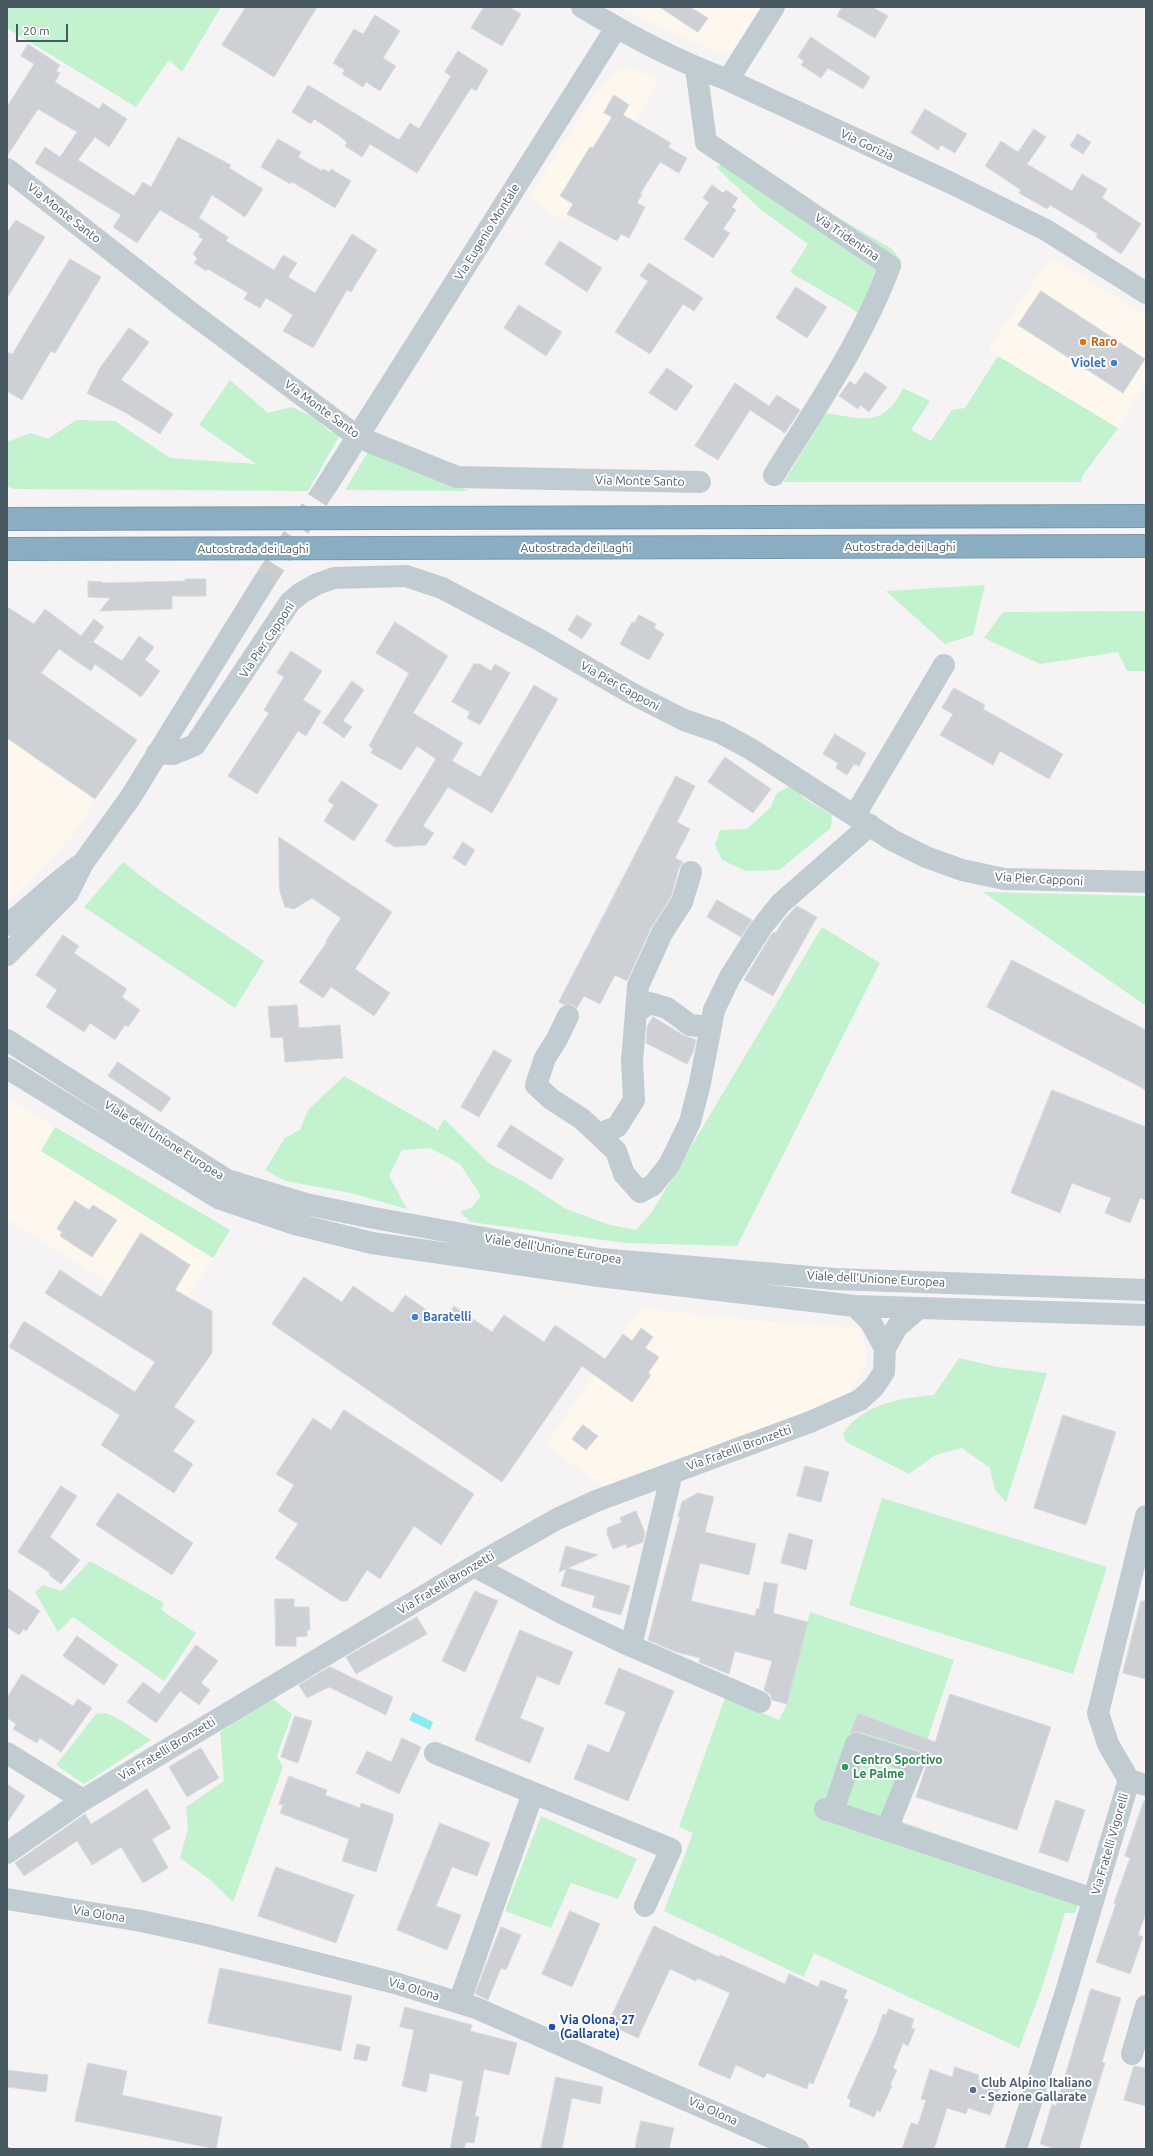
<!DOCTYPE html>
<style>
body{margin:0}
#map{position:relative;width:1153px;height:2156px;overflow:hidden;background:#f5f3f3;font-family:Ubuntu,sans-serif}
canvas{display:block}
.frame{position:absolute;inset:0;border:8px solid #495961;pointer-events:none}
.scale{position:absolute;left:16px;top:24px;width:52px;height:18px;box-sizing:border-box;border:2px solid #495961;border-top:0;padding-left:5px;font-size:12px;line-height:14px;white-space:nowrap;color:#495961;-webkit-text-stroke:3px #fff;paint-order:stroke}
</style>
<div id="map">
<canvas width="1153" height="2156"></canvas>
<div class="frame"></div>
<div class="scale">20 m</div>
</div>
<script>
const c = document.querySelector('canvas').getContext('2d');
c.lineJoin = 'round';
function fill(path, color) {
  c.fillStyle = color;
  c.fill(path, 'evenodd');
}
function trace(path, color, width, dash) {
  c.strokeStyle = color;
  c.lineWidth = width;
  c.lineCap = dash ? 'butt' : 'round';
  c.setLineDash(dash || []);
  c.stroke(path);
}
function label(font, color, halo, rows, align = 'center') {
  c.font = font + ' Ubuntu,sans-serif';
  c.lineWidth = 4;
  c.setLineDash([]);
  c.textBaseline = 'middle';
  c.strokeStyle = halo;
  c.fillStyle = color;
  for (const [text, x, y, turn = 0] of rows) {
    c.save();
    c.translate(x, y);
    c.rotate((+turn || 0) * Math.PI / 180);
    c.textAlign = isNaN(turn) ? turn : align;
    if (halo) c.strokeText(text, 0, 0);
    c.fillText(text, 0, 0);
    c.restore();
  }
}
fill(new Path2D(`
 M619,7H762L733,50L716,53Z
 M633,69L659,79L620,150L563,220L557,217L529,198L595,92L619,70Z
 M1051,257L1146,315V382L1118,428L998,356L989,348Z
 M7,650L137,740L74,834L16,895L7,901Z
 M7,1097L55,1127L41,1151L213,1258L172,1321L7,1220Z
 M640,1308L781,1323L857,1328L866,1344V1365L845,1399L606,1489L546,1445Z`), '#fdf7ee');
fill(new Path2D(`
 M7,7H221L182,72L169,60L136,107L7,28Z
 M736,158L892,249L902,262L875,327L851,308L790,272L808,244L760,209L716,167Z
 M998,356L1118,428L1083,475L1081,482H784L826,413C863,419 884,428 903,388L930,401L911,430L931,441L952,410L965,408Z
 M230,380L268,413L292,407L315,418L329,431L341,433L308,491L14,489L7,486V442L31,433L48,439L76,420L115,421L170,458L256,464L199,425Z
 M369,450L469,491L345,490Z
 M985,585L973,635L945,644L886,591Z
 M1146,611V671H1127L1118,652L1040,664L984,638L1003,612Z
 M791,785L805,799L832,815L831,828L779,870L746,871L722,860L715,845L720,830L747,829L771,807L776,794Z
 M123,862C167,898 217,928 264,961L235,1008L84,907Z
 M983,892L1146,896V1006Z
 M822,927L880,963L737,1246L625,1243L471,1222L460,1212L472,1207L481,1196L460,1164L430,1148L402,1150L389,1176L407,1209L351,1193L285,1181L265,1170L285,1138L300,1130L308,1110L344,1076L438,1130L444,1119L490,1164L526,1183L566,1209L610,1225L636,1230L652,1212Z
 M55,1127L230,1230L213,1258L41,1151Z
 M959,1358L997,1367L1047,1373L1006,1502L995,1490L990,1468L962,1448L935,1455L909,1474L846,1442L843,1434C862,1404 901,1398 934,1395Z
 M882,1498L1107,1567L1073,1674L849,1605Z
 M90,1561L164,1603L161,1610L196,1633L164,1681L73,1617L58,1632L35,1592L43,1585L62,1591Z
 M810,1612L954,1660L900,1821L1085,1886L1075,1913H1065L1042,1988L1019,2048L814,1953L804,1977L664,1911L693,1833L679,1827L725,1698L779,1720L787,1704Z
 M270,1697L292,1714L277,1756L283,1767L233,1902L209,1879L180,1858L188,1829L186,1807L224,1781L220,1732Z
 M106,1713L124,1722L151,1740L84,1784L56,1765L96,1714Z
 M541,1816L637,1859L618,1899L571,1883L551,1928L505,1911Z`), '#c2f2ce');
fill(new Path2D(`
 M413,1712L433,1722L430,1730L409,1720Z`), '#8ee9f0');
const building = new Path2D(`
 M246,7H317L274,77L222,45Z
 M484,7H509L521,14L502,46L471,28Z
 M660,7H690L708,18L698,32Z
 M842,7H872L888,16L875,38L837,16Z
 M375,15L400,31L383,58L396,66L380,91L366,82L363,87L342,74L345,70L333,63L354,29L363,34Z
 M811,37L870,77L863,89L828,68L821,78L801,65L804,61L798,57Z
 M28,44L60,65L56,71L60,73L55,82L99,109L103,103L127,119L109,147L95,137L78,160L134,196L143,182L151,187L178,137L231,165L229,168L263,189L245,217L212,195L199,218L228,237L226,241L274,270L283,255L297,263L288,277L315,293L352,234L377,250L351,292L347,290L313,348L283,331L293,315L266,298L260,308L244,299L248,293L208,269L206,271L194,263L197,258L193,254L203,239L199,237L200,234L160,210L137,243L113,227L121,215L35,163L45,147L60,157L77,132L38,109L7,156V107L34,64L21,56Z
 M458,51L488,70L476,91L471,88L417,173L370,144L362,157L345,146L347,142L338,135L314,119L311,124L292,112L308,85L399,140L410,123L419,129L451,76L445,72Z
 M614,95L629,105L623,115L671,143L668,147L687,158L679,173L660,162L640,194H642L637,203L645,207L636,225L629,238L621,234L617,241L567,214L573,204L560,196L590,147L593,148L612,117L604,113Z
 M925,109L967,134L955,153L941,145L938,150L911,133Z
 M1034,129L1046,137L1027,164L1072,191L1082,174L1107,189L1102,198L1141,224L1121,254L1096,237L1098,234L1050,205L1047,209L1019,193L1021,190L985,166L1001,141L1018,152Z
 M1078,134L1091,142L1083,154L1070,146Z
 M278,139L301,152L298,157L322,171L323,169L329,172L331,169L351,181L335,208L292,182L290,184L261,167Z
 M712,185L723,193L726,190L738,198L732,207L736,210L723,229L730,233L713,258L684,239L709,202L703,198Z
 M16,220L45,237L7,298V233Z
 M560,241L602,268L587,292L545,264Z
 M70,259L101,277L55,353L51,351L22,400L7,391V352L12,354Z
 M649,263L703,298L694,311L683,304L650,354L615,332L648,281L640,276Z
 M796,287L827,307L807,338L776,318Z
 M1041,291L1145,359L1123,393L1018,325Z
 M519,305L562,332L546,356L504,328Z
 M129,328L149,342L121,380L173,414L160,434L126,413L87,393L100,368Z
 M667,368L693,386L676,411L649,393Z
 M865,372L887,387L869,412L860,405L858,409L839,396L850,381L855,385Z
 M735,383L769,406L777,395L800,410L785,433L750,410L718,460L695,446Z
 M185,579H206V596H172V609L100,611L110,598L88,597V581L102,582V583L185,581Z
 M7,607L34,624L45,609L81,636L94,619L104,627L93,642L122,661L139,636L154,647L145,660L160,671L141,697L95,664L91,671L59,649L41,673L137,740L95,799L7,738Z
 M577,615L592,624L582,639L568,630Z
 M639,615L656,624L654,628L664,634L649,660L620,644L632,622L634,623Z
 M395,622L448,656L413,713L463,743L452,761L480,777L534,685L558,699L492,813L448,787L423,826L434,833L426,845L395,847L385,841L436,759L417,746L401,770L371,753L373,749L369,746L409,673L376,653Z
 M291,651L322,671L303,700L321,711L306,736L298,731L257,794L228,776L269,713L264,710L284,677L277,673Z
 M474,664H480L491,671L495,664L510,673L480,725L467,718L470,712L452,702Z
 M352,681L364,690L343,721L352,727L344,738L323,723Z
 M954,688L985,705L983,709L1063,754L1049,779L1000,751L993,765L940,735L953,714L942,708Z
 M835,734L866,753L859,766L854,764L847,775L836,768L838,763L823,754Z
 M725,757L771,789L753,813L708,782Z
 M676,776L695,786L677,822L690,829L675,858L683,862L679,868L671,897L651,928L627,981L615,975L600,1004L584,996L577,1008L573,1005H564L559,1002Z
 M342,781L378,805L354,841L324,821L334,805L328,801Z
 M279,837L392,912L355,969L390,993L374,1016L331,987L323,998L299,982L327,942L326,941L341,918L312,898L294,909L285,907L280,892L279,878Z
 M463,842L475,850L465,866L453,858Z
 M717,900L752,920L741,937L707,917Z
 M797,906L817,917L773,996L744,980L771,935L774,932L776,933L782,922Z
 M63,935L79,946L74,953L127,989L122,997L140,1010L128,1027L125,1025L115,1040L90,1023L84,1032L46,1007L57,990L36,975Z
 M1012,960L1146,1030V1090L987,1007Z
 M297,1005L299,1028L340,1025L343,1058L285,1062L283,1037L271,1038L268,1007Z
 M653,1017L683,1035L696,1040L693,1052L687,1064L646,1043L647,1027Z
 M494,1050L512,1060L479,1117L461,1107Z
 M118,1062L171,1098L161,1112L108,1076Z
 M1052,1090L1146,1127V1200L1140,1198L1130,1223L1105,1213L1111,1198L1072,1183L1060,1213L1011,1193Z
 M511,1125L564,1159L551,1180L497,1146Z
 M75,1201L89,1210L93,1205L117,1220L92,1257L60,1236L62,1232L57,1229Z
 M141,1233L190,1265L175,1290L212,1311V1353L174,1407L195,1421L173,1451L193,1464L174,1493L101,1445L120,1415L9,1347L24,1321L135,1392L155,1362L45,1293L60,1270L101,1297Z
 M304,1277L342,1302L353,1286L393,1313L405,1295L444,1322L454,1306L492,1332L504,1315L544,1342L555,1325L605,1359L623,1334L632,1341L641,1328L653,1337L645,1348L659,1357L648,1373L651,1375L632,1402L582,1366L502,1482L272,1324Z
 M344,1410L474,1494L441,1545L414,1526L380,1579L367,1570L347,1601H341L275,1558L298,1524L278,1511L294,1485L276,1474L313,1418L331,1430Z
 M1063,1415L1116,1432L1086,1525L1034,1508Z
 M583,1425L598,1436L586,1450L572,1439Z
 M805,1466L829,1472L821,1502L797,1496Z
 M61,1486L77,1496L50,1537L80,1560L61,1584L49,1575L50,1573L18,1552Z
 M118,1493L193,1543L172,1575L96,1525Z
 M698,1493L714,1497L705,1532L756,1544L749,1575L700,1563L691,1601L755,1616L757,1608L759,1609L764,1582L778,1584L773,1613L808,1622L787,1704L772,1700L770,1694L764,1690L772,1661L735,1651L729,1674L699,1662L700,1658L676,1652L648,1640L680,1517L678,1516L682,1502Z
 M636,1511L645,1533L643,1542L627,1548L626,1544L613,1549L607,1534V1528L622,1522L620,1518Z
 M789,1533L813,1540L806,1570L781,1563Z
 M566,1546L598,1555L568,1568L630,1586L621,1615L592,1607L595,1596L561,1586L566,1569L559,1572Z
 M7,1588L40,1611L26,1631L24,1629L19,1635L7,1627Z
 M475,1591L498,1601L465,1672L442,1661Z
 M275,1599H294V1607H309L310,1630H307V1636L296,1637V1646H276Z
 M1141,1601H1146V1679L1123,1673Z
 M417,1617L427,1634L356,1674L346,1657Z
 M520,1630L573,1652L559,1685L537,1676L520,1718L544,1728L530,1763L475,1740Z
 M77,1636L118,1665L104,1685L63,1656Z
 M196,1645L218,1661L201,1683L210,1690L199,1705L180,1691L156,1723L127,1702L143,1682L159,1694Z
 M330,1667L393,1697L386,1715L329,1687L307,1698L299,1685Z
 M619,1668L674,1691L628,1801L574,1779L588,1744L609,1753L626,1712L605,1704Z
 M22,1674L73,1706L78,1699L92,1708L61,1752L40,1738L37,1743L13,1729L16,1724L7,1718V1698Z
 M950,1694L1051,1727L1017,1830L916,1797L928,1761L923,1754L918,1750L860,1732L850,1733L858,1713L935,1742Z
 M295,1716L312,1721L298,1763L281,1757Z
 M402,1738L421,1747L399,1794L356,1773L367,1751L391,1762Z
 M201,1748L219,1778L187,1797L169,1767Z
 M289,1776L327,1790L325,1795L360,1808L361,1803L393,1814V1820L376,1872L342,1861L349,1839L280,1813L283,1805L279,1804Z
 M7,1784L25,1796L7,1823Z
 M147,1789L171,1828L152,1839L168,1868L143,1883L121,1847L92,1865L77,1841L24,1876L15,1863L85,1814L91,1824Z
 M1056,1800L1085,1810L1068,1862L1039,1852Z
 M1144,1801H1146V1913L1138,1935L1143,1937L1130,1974L1096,1962L1116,1904L1114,1903L1130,1858L1125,1856Z
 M440,1823L490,1843L477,1876L452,1867L436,1906L461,1915L447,1950L397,1930Z
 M276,1867L354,1895L336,1943L258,1916Z
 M570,1911L600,1924L572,1987L542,1974Z
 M654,1926L719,1957L720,1955L785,1984L789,1974L818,1987L821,1980L847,1990L844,1998L848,2000L813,2084L809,2082L807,2089L767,2073L764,2078L736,2065L730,2079L698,2065L730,1993L697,1978L696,1981L670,1969L638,2038L608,2024Z
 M501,1927L521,1935L506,1970L501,1968L488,2000L475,1994Z
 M220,1968L352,1996L341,2051L208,2023Z
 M1091,1989L1121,1998L1102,2062L1105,2063L1079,2149H1055L1040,2144L1052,2104L1056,2106Z
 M405,2007L472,2025L470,2031L517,2043L509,2075L484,2069L475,2116L479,2117L474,2143L466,2142L464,2149H450L463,2081L430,2073L426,2092L402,2086L414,2030L400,2027Z
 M889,2009L914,2019L911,2028L915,2029L908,2046L903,2043L893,2068L897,2070L890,2085L892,2086L880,2112L877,2110L874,2117L849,2106L851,2100L847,2098L876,2034L883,2014L886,2015Z
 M357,2044L370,2047L367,2061L354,2059Z
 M88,2063L127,2071L122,2095L222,2117L216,2149L75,2121Z
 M1134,2066L1146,2068V2106L1124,2100Z
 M955,2067L979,2075L978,2080L1000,2087L990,2115L968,2108L966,2114L947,2108L934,2149H902L911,2123L918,2125L926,2100L921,2099L930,2069L952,2077Z
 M7,2070L48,2075L46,2092L7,2087Z
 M556,2077L603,2087L600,2104L572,2098L562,2149H541Z
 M641,2121L674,2128L669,2149H635Z`);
fill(building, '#cdd1d5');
trace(building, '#d7dade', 1);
trace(new Path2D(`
 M263,583L327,485`), '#caccce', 22, [22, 11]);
const highway = new Path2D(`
 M7,519L1146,516
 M7,549L1146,546`);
trace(highway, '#7598ae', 24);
trace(new Path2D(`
 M582,7C629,36 677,61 728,80L951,183L1046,230L1146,293
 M696,68L706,142L890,266C862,341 816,407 774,475
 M728,80L774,7
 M7,169L186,309L358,437L457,477L700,482
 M327,485L616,28
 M157,753L173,754L195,745L290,602L301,593L317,584L334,578L406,576L442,588L538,639L631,693L684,720L719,732L749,748L892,840L926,857L962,870L1004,879L1146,882
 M855,815L944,665
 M7,925C32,906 54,883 80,865
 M7,955L68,893L83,863L130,798L263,583
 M636,1012L638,986L662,933L682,902L691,872
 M568,1016L557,1039L545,1058L536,1085L551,1099L582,1119L616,1151L624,1174L640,1192L653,1185L669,1165L690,1122L700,1083L714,1010L730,977L761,928L780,904L870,825
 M7,1040L227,1180L306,1204L374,1218L600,1259L834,1279L1146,1290
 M7,1068L218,1198L295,1224L372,1243L599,1276L855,1306L1146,1315
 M598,1134L617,1127L634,1100L632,1061L636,1012L650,1003L667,1008L690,1025L710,1027
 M855,1306L870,1321L885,1348
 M474,1566L562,1613L631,1646L760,1702
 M631,1646L672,1473
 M7,1753L83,1800
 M435,1753L671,1849L645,1906
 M1129,1780L1146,1785
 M825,1809L1093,1899
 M833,1811L856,1744L914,1762L887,1829
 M7,1853L83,1800L474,1566L557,1519L596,1501L810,1422L860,1400L874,1387L884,1372L885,1348L897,1327L919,1308
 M7,1899L141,1921L206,1935L395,1983L476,2008L798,2149
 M459,2003L533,1793
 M1132,2054L1146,2006
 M1016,2149L1065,1995L1129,1780L1108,1744L1098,1713L1146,1516`), '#c1ccd2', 22);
trace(highway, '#8aadc2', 22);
const rail = new Path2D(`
 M7,2149H8`);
trace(rail, '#b5b9bd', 4.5);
trace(rail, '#fff', 3, [9]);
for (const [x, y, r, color] of [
 [1083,342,4,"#e8710a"],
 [1114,363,4,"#3f7fe0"],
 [415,1317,4,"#3f7fe0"],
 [845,1767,4,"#2e9e5b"],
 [552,2027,4,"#1a4fb4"],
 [973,2090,4,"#5c6f8a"]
]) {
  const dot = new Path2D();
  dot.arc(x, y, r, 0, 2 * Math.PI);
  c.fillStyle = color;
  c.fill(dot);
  trace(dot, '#fff', 1.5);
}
label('12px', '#495961', '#fff', [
 ["Via Gorizia",867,145,25],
 ["Via Monte Santo",64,213,38],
 ["Via Eugenio Montale",487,232,-58],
 ["Via Tridentina",847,237,34],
 ["Via Monte Santo",322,409,36],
 ["Via Monte Santo",640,481,1],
 ["Autostrada dei Laghi",900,547],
 ["Autostrada dei Laghi",576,548],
 ["Autostrada dei Laghi",253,549],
 ["Via Pier Capponi",267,640,-56],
 ["Via Pier Capponi",620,686,29],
 ["Via Pier Capponi",1039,879,3],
 ["Viale dell'Unione Europea",164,1140,32],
 ["Viale dell'Unione Europea",553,1249,9],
 ["Viale dell'Unione Europea",876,1279,3],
 ["Via Fratelli Bronzetti",739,1448,-20],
 ["Via Fratelli Bronzetti",446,1583,-31],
 ["Via Fratelli Bronzetti",167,1749,-31],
 ["Via Fratelli Vigorelli",1110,1844,-74],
 ["Via Olona",99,1914,9],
 ["Via Olona",414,1989,17],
 ["Via Olona",713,2111,24]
]);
label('bold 12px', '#c56008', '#fff', [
 ["Raro",1091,342]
], 'left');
label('bold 12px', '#366cbe', '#fff', [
 ["Violet",1106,363],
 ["Baratelli",423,1317,"left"]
], 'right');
label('bold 12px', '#27864d', '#fff', [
 ["Centro Sportivo",853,1760],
 ["Le Palme",853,1774]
], 'left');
label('bold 12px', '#164399', '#fff', [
 ["Via Olona, 27",560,2020],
 ["(Gallarate)",560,2034]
], 'left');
label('bold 12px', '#4e5e75', '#fff', [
 ["Club Alpino Italiano",981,2083],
 ["- Sezione Gallarate",981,2097]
], 'left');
</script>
